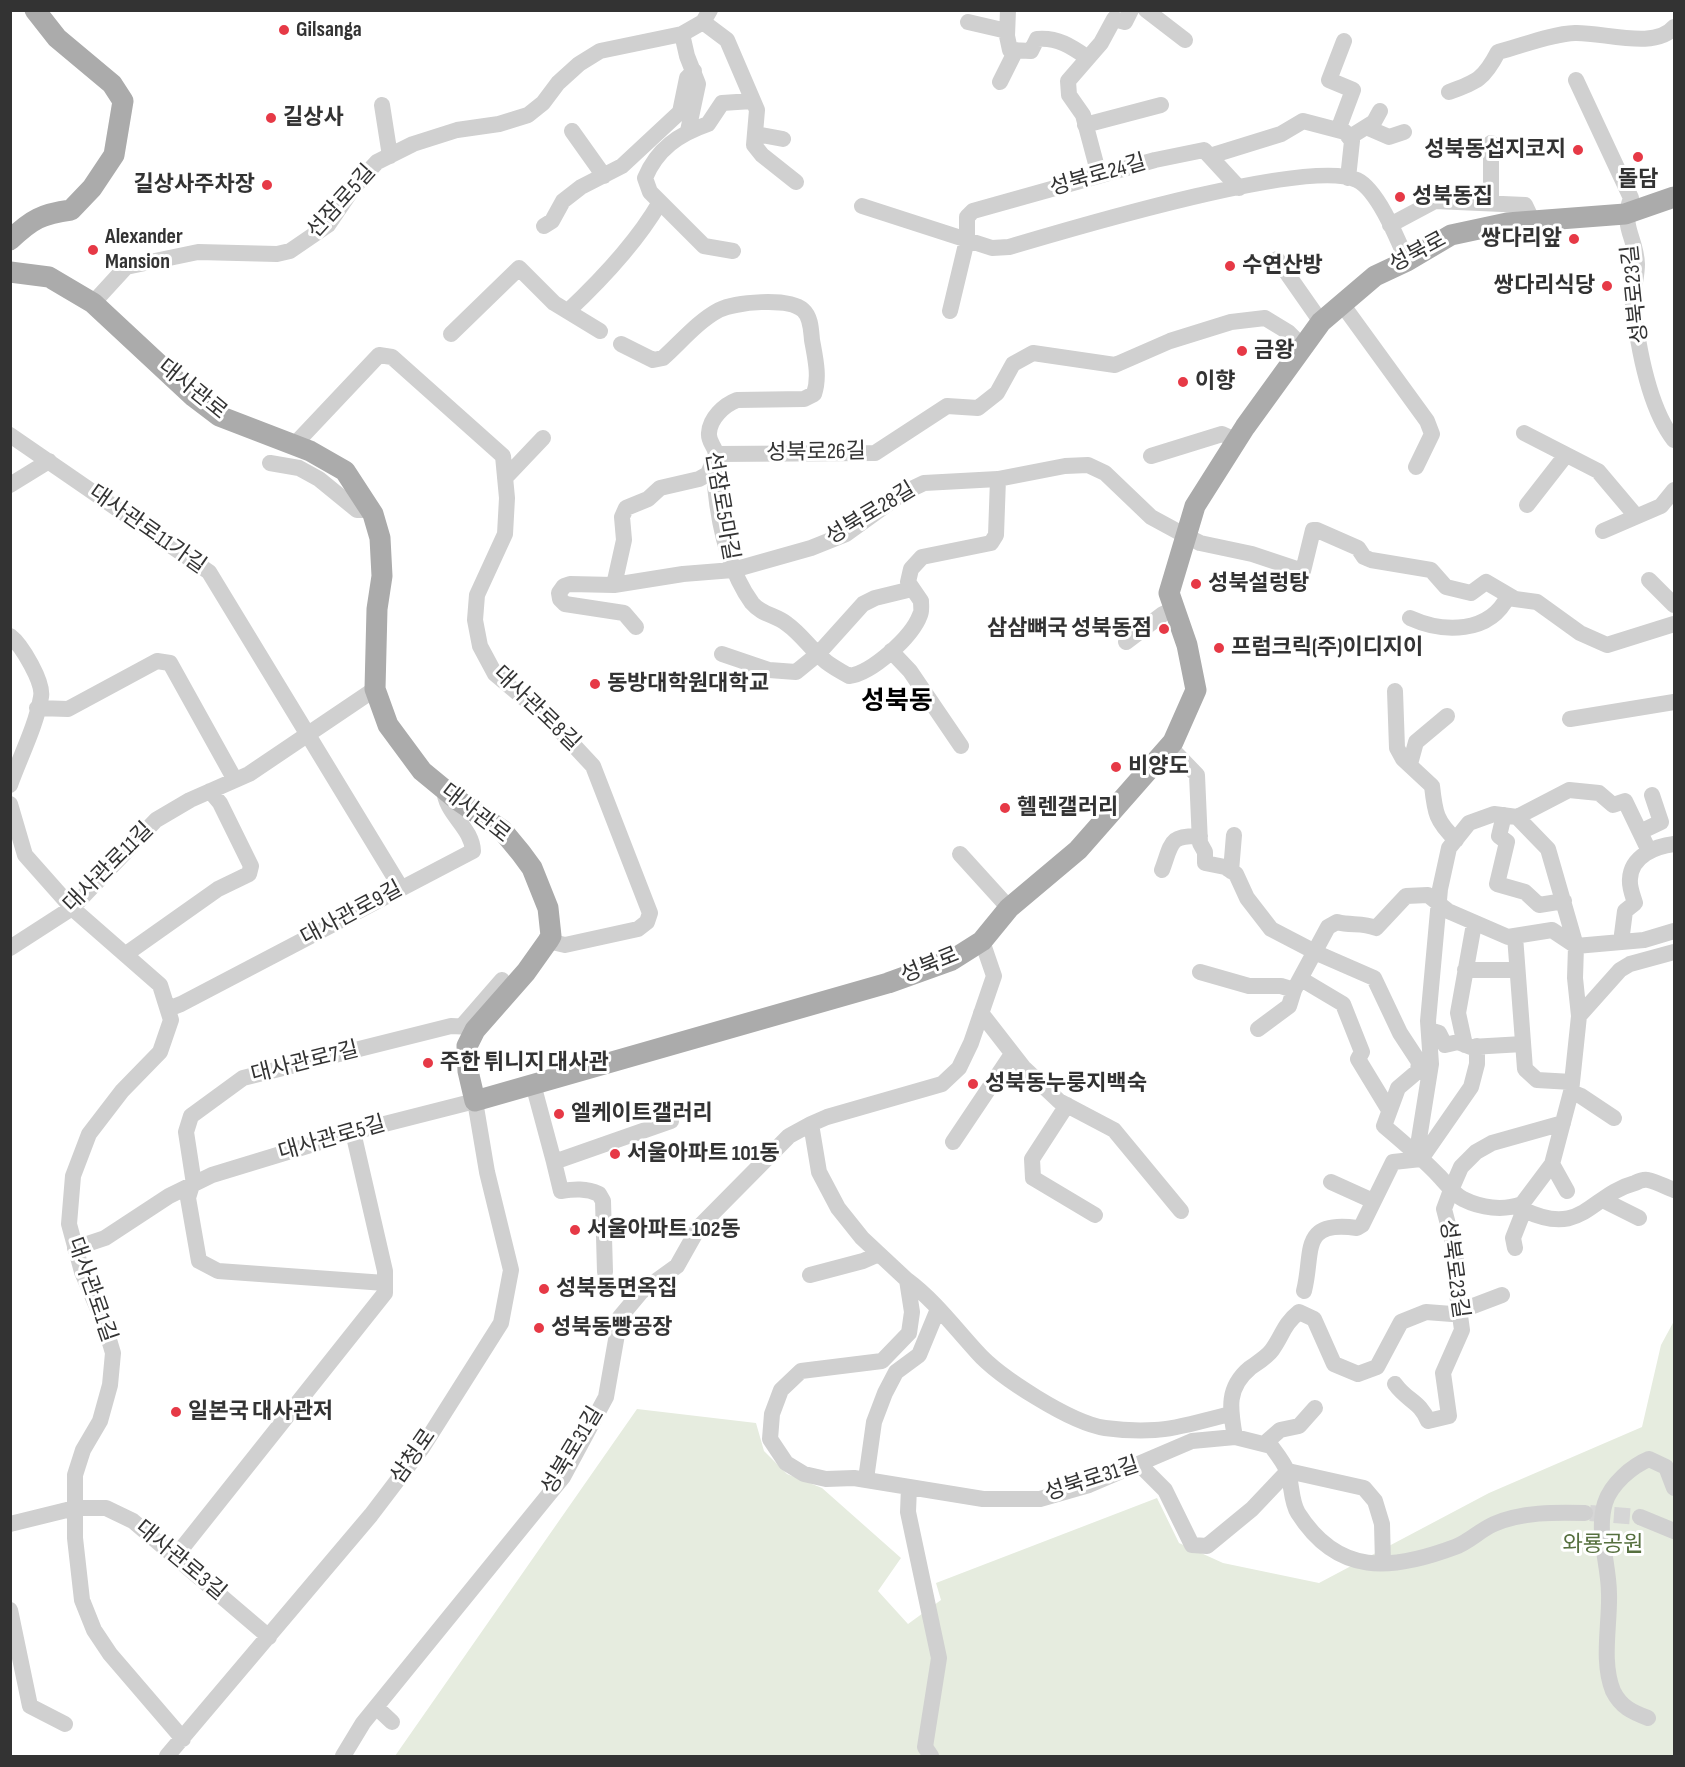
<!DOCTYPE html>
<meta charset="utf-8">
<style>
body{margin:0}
#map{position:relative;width:1685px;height:1767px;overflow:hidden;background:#fff;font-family:"Sofia Sans Condensed",sans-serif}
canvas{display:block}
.frame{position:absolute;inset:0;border:12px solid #333;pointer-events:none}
</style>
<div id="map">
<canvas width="1685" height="1767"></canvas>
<div class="frame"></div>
</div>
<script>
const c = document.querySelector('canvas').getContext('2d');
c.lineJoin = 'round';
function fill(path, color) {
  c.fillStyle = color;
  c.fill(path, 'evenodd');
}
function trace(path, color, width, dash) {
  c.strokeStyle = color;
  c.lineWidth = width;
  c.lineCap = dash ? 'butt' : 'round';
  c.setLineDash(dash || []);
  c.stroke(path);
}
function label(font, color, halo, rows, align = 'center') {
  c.font = font + ' "Sofia Sans Condensed","Noto Sans KR",sans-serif';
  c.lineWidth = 6;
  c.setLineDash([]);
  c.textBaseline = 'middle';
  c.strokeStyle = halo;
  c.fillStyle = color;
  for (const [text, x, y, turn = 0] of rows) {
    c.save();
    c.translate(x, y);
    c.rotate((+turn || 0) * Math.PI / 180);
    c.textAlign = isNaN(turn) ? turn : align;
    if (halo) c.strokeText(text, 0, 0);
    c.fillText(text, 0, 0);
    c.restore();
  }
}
fill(new Path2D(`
 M1674,1321V1756H395L637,1409L756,1423L764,1451L787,1474L822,1488L901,1558L878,1591L908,1624L941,1600L936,1583L1157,1498L1179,1543L1223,1563L1319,1583L1489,1493L1642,1427L1661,1345Z`), '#e6ecdf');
trace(new Path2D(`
 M1590,1513L1640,1517`), '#d6d6d6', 16, [16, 8]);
trace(new Path2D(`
 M1008,10L1007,36L1010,50L1031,51L1037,39C1058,37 1072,47 1088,58
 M1146,10L1185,40
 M703,22L727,40L757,110L754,145L762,155L796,182
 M968,22L1007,31
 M682,34L687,56L698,84L688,131
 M1576,80L1631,198C1620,227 1636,237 1637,264C1637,278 1632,292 1633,305C1638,346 1649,408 1674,440
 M1000,82L1016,50
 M1449,92C1477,82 1484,79 1498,52C1522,46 1550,34 1575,33C1603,32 1656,50 1674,27
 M382,105L390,156
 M1085,125L1161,105
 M1366,127L1389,137L1404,132
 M1338,130L1353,90L1329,80L1344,41
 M572,131L604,176
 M756,134L783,139
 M1350,137L1374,122L1380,111
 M1210,156L1281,134L1303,121L1345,132L1352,141L1348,178
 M1099,175L1083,115L1069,95L1068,81L1101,43L1114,19L1125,22L1131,10
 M1491,202V143
 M862,206L992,248L1009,247C1070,229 1309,157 1357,180C1378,190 1398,240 1407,261
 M1390,225L1435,201L1525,205L1533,222
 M544,226L552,221L563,201L581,187L622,166L680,112L687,78L694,71
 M733,251L704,246L650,192L645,178C657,149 679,134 708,124L722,103L752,101
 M1277,259L1321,322
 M93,303L126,267L198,252L277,254L290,251L328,225L354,187L377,162L413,144L457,130L499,124L528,115L543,103L558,83L579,64L600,51L682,34L703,22L710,10
 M1342,304L1427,421L1432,434L1416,467
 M568,311C602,279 637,242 660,202
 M950,311L967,240V217L973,211L1155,160L1204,150L1239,188
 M451,334L519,268L554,303L600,331
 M621,344L653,360L663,358C680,343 698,321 719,310C735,302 788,297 803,310C811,317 811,330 812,340C815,357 820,377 814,394L804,399L737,400C724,405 710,418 709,433C708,442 715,446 716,454C718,464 715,476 715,486C719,526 728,570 752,603C762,615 776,615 787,624C801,634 810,648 823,659C830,666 841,671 849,676C872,673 912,637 920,615C922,612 921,605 921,601L908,582L911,569L922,557L991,543L996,535L998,479
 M1524,433L1598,471L1636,516
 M10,435L209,572L401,888
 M294,445L379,355L392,357L503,456L507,498L505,534L477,595L475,620L480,646L495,674L552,722L593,766L650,913L647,922L638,929L565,945L548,941
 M1151,456L1222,434L1237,441
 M270,463L299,468L319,479L357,510H370
 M505,478L543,438
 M10,485L49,461
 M1527,505L1566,455
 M1603,531L1661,506L1674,490
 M1649,580L1674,605
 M614,585L624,540L622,517L626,508L648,499L660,488L699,479L708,474L716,454L875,453L947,406L978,408L997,393L1013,364L1033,353L1115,365L1170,341L1231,322L1265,318L1288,332L1303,347
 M1410,618C1443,633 1490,634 1508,596
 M636,627L624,613L565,604L560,599L559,593L564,586L570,584L614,585L683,574L733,570L811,548L846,534L903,493L924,483L998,479L1065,466L1088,465L1105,473L1151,517L1186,536L1200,543L1252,554L1303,571L1313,530H1317L1358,548L1364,557L1371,560L1431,570L1446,587L1471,593L1486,582L1515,599L1537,602L1580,633L1607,645L1674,624
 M10,636C22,645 44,683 41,697C36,726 20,757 10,785
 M1126,642L1163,614L1174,609
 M891,651L910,671L961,746
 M722,654L769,670L796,672L818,654L863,604L875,598L912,589
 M1395,691L1397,748L1403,759L1432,786C1435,813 1436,821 1456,840
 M37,708L68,709L157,661L170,663L235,780
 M1570,719L1674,702
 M1169,746L1197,775L1200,843L1205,852V863L1225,867L1236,874L1247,898L1271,929L1319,954L1374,978L1400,1033L1419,1062L1418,1071L1398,1088L1384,1126C1403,1142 1422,1158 1439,1176C1447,1184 1453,1194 1463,1199C1481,1208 1503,1211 1522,1204L1552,1164L1571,1092L1579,1016L1575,978L1576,946L1548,849L1517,817L1494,814L1469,823L1449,848L1440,889L1428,1021L1431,1064L1419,1139L1421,1159
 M1410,764L1416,742L1447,716
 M10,804L25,855L72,908L160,985L171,1020L160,1052L122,1091L89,1134L73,1176L69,1224L82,1272L104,1323L113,1353L110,1385L100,1421L83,1450L75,1475V1538L82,1600L94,1630L110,1654L183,1739
 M1504,815L1499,836L1507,842L1497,884L1525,892L1539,905L1564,901
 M1517,817L1569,790L1599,793L1613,805L1625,801L1649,851
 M1640,832L1661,822L1652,795
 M960,854L1009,908
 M1162,870C1172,843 1169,835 1200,836
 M1231,871L1234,835
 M1515,936L1525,1069L1537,1080L1572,1082
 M982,941L994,976L971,1043L959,1068L942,1084L827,1117L811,1124L819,1172L838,1208L862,1238L907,1280L912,1312L909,1333L882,1361L801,1371L781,1390L772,1414L770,1439L786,1463L804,1474L826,1479L854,1478L983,1499H1040L1089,1485L1192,1441L1235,1437L1271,1446C1277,1454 1285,1464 1288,1473C1292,1485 1291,1502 1298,1513C1338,1576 1391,1571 1455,1547C1469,1542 1480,1530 1494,1524C1521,1512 1556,1512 1585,1513
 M1621,942L1625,911L1635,903C1633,896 1629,887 1630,879C1631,856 1656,846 1674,844
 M10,948L72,908L156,820L190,800L249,774L375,689
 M126,954L218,889L249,874L251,866L220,803L210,791
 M1465,970H1516
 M1200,972L1249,986H1281L1294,990
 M1301,979L1343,1004L1362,1052L1358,1059L1389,1110
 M168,1009L181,1004L473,851C472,827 445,814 444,789
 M981,1013L1023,1067L1059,1101L1114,1130L1181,1211
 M1579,1016L1620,970L1630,964L1674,952
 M462,1026L502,980
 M1258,1029L1289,1006L1294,990L1328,927L1337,922C1351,926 1362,922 1376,928L1406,896L1428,895L1448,911L1508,937L1552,930L1576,946L1644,940L1674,931
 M1429,1030L1439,1033L1445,1045L1458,1042L1471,1047L1523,1044
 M1465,1045L1458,1013L1474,924
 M533,1084L554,1162L671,1121
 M1571,1092L1581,1096L1614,1118
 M1067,1105L1032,1159L1033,1178L1095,1215
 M953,1142L1012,1054
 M1421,1159L1471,1087L1477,1064V1046
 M554,1162L561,1191C574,1189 586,1188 599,1194L603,1201L605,1272
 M1552,1164L1567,1191
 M1331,1182L1373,1201
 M194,1184L186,1132L191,1116L243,1078L451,1026L472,1027L475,1030
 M192,1185L188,1198L199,1261L218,1271L385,1283
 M1603,1200L1639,1218
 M1524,1210C1583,1238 1590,1195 1635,1183C1639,1181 1644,1179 1648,1180C1657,1182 1666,1187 1674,1190
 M75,1248L105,1238L169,1196L212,1175L353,1132L475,1101L487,1172L511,1270L501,1323L422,1448L371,1515L167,1756
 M1515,1248L1513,1238L1524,1210L1522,1204
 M810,1275L863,1261L879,1254
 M907,1280C934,1300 954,1327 977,1352C999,1377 1071,1423 1105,1428C1120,1430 1139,1431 1155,1430C1179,1429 1207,1419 1231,1414
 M1304,1291C1314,1252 1299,1220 1357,1228L1362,1225L1393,1162L1421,1159
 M1395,1384C1407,1401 1420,1401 1428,1421L1449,1416L1443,1373L1462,1330L1455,1279L1456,1255L1444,1209L1451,1190L1461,1167L1476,1152L1492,1143L1563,1123
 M1235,1437C1230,1409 1226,1388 1250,1368C1257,1363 1267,1357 1272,1350C1283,1335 1283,1325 1299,1312L1314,1319L1334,1364L1358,1374L1377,1367L1401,1322L1426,1312L1452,1314L1502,1295
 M1264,1444L1280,1430L1299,1426L1315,1408
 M1140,1465L1165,1490L1192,1545L1207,1546L1252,1509L1288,1471L1364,1488L1375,1501L1382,1524L1383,1563
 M866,1479L874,1422L885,1393L896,1372L919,1355L938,1309
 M909,1487L908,1512L939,1658L925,1747L931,1756
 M1640,1517L1674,1531
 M10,1524L75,1508H106L133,1521L269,1637
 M175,1557L385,1293V1271L353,1132
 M10,1610L30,1706L65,1724
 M376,1707L392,1722
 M1648,1718C1632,1712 1621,1707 1613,1691C1601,1661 1610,1625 1609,1594C1609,1564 1596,1533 1605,1503C1611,1484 1632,1466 1649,1459L1666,1467L1674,1488
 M343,1756L363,1723L563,1477L606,1397L620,1317L641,1292L677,1266L699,1227L789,1136L811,1124`), '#d0d0d0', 16);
trace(new Path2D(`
 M10,240C32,219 42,214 71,210L92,188L114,155L123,101L112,84L57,38L35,10
 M10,272L49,277L93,303L194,397L219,416L310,451L345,471L373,514L380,538L382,576L377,609L375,689L388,725L422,771L456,799L502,830L521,853L532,868L548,908L551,936L548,941L526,972L475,1030L467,1046L468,1071L475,1101L888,983L952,960L982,941L1009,908L1078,850L1173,742L1196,690L1187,645L1169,593L1195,506L1245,427L1321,322L1375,276L1407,261L1451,235L1507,223L1625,214L1674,197`), '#ababab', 21);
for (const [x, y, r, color] of [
 [284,30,6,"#e63946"],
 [271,118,6,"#e63946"],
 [1578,150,6,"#e63946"],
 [1638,157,6,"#e63946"],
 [267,185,6,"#e63946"],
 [1400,197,6,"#e63946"],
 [1574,239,6,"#e63946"],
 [93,250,6,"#e63946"],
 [1230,266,6,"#e63946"],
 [1607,286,6,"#e63946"],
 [1242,351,6,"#e63946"],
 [1183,382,6,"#e63946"],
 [1196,584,6,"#e63946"],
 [1164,629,6,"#e63946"],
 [1219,648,6,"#e63946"],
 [595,684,6,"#e63946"],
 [1116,767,6,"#e63946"],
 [1005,808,6,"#e63946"],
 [428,1063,6,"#e63946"],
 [973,1084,6,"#e63946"],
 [559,1114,6,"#e63946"],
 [615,1154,6,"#e63946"],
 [575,1230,6,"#e63946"],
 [544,1289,6,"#e63946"],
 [539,1328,6,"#e63946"],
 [176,1412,6,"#e63946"]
]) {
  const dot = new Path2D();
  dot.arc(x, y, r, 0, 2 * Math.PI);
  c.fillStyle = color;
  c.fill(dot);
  trace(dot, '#fff', 2);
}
label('bold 22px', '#333', '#fff', [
 ["Gilsanga",296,30],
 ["길상사",283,118],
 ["성북동섭지코지",1566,150,"right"],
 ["돌담",1638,180,"center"],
 ["길상사주차장",255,185,"right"],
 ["성북동집",1412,197],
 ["Alexander",105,237],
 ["Mansion",105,262],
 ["쌍다리앞",1562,239,"right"],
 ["수연산방",1242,266],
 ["쌍다리식당",1595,286,"right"],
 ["금왕",1254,351],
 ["이향",1195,382],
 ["성북설렁탕",1208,584],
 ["삼삼뼈국 성북동점",1152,629,"right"],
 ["프럼크릭(주)이디지이",1231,648],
 ["동방대학원대학교",607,684],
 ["비양도",1128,767],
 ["헬렌갤러리",1017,808],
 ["주한 튀니지 대사관",440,1063],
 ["성북동누룽지백숙",985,1084],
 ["엘케이트갤러리",571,1114],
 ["서울아파트 101동",627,1154],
 ["서울아파트 102동",587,1230],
 ["성북동면옥집",556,1289],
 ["성북동빵공장",551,1328],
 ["일본국 대사관저",188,1412]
], 'left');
label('22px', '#333', '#fff', [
 ["성북로24길",1098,176,-16],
 ["선잠로5길",342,202,-48],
 ["성북로",1418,253,-28],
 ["성북로23길",1636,294,-96],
 ["대사관로",192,390,39],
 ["성북로26길",816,453,-1],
 ["선잠로5마길",721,506,80],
 ["성북로28길",871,514,-31],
 ["대사관로11가길",147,530,35],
 ["대사관로8길",536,709,44],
 ["대사관로",475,814,38],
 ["대사관로11길",109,868,-45],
 ["대사관로9길",352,914,-28],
 ["성북로",930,966,-22],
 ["대사관로7길",305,1063,-14],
 ["대사관로5길",332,1139,-16],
 ["성북로23길",1453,1269,82],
 ["대사관로1길",91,1290,71],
 ["성북로31길",573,1451,-59],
 ["삼청로",414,1457,-55],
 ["성북로31길",1092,1480,-18],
 ["대사관로3길",180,1561,40]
]);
label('22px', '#56703f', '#fff', [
 ["와룡공원",1603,1545]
]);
label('bold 26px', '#000', '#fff', [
 ["성북동",897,702]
]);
</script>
